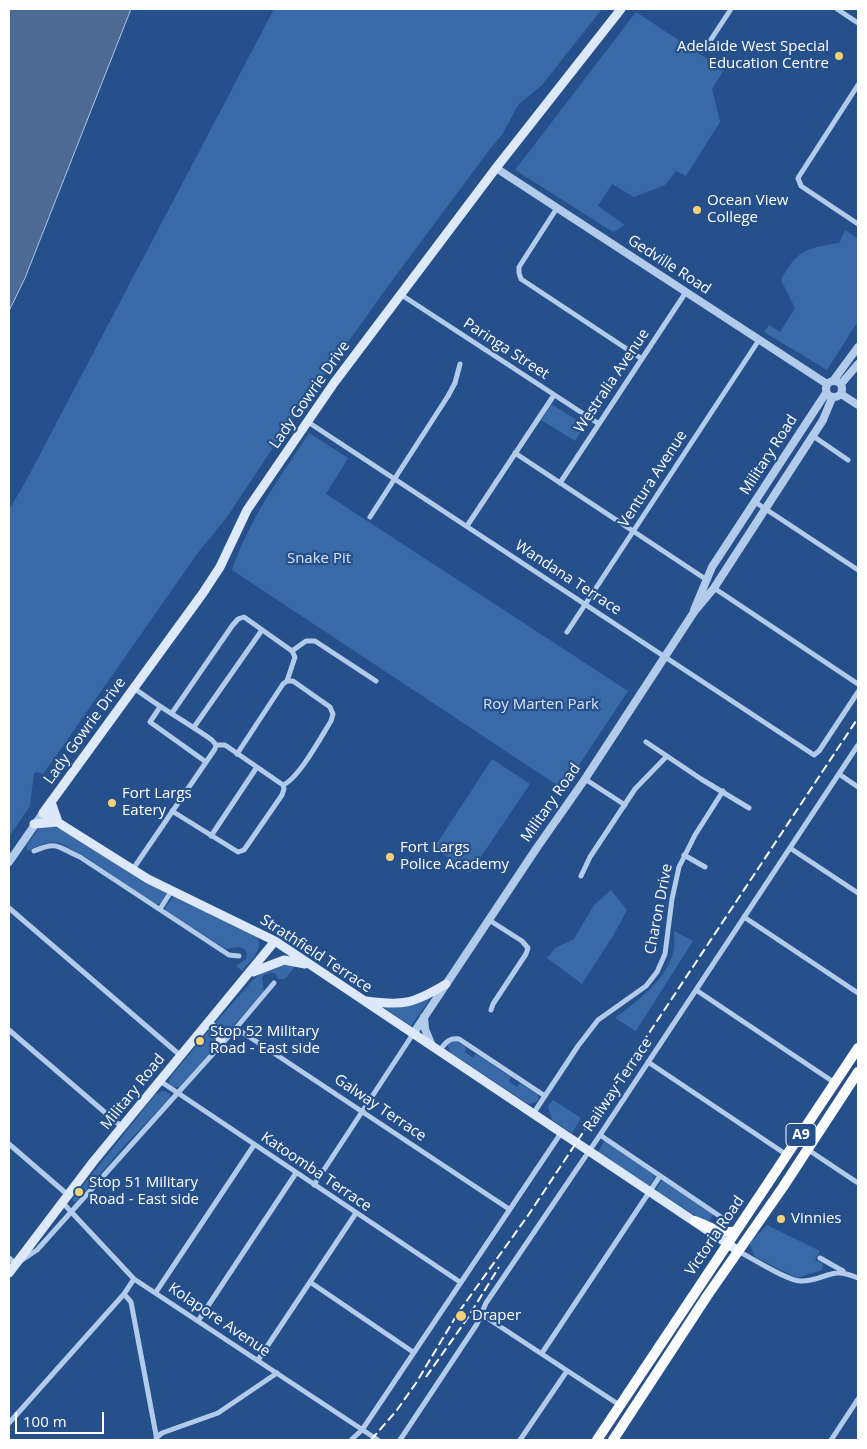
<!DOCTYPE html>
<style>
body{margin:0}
#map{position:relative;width:867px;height:1449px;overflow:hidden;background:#25508b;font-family:"Open Sans",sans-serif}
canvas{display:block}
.frame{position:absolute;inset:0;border:10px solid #fff;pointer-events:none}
.scale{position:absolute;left:15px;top:1412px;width:89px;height:22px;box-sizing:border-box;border:2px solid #fff;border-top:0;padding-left:6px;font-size:15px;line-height:18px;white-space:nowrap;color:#fff;-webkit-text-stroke:4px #25508b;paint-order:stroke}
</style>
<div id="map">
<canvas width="867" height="1449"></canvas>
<div class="frame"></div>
<div class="scale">100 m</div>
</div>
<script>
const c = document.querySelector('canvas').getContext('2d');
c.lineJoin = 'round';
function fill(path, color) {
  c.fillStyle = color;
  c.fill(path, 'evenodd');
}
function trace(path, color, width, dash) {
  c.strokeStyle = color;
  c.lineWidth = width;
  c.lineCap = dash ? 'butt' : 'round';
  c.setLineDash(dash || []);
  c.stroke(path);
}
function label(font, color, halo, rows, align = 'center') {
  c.font = font + ' "Open Sans",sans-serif';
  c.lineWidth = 4.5;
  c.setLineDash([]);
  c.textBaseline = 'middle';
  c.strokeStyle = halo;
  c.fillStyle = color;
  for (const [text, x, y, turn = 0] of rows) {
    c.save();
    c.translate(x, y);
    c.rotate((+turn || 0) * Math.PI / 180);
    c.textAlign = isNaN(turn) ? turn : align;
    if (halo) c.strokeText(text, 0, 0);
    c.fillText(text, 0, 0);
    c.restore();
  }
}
fill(new Path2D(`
 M274,9H602L542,85L518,105L502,135L490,149L391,282L280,437L227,517L197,554L51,763L43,774L37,772L34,773L30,806L9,837V510L27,479Z
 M636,12L724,70L712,89L720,122L686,176L676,171L665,185L634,197L612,184L598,206L625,225L613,232L515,170Z
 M845,230L858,239V321L827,370L764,332L769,325L780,332L795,308L781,280C797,250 806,248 839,243Z
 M551,404L585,425L575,441L541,420Z
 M309,433L348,458L326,494L628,691L563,789L232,570C249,520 280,477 309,433Z
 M492,759L530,784L470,873L434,848Z
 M44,826H51L61,829L166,892V894L160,904H155L84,856C75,853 67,845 59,843C49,840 36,847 27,851V845L38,829Z
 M611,890L627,910L613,936L582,984L547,958L555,948L574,939L594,905Z
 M174,896L257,937C264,950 250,961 242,971L236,966L246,959L247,954L245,949L239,947L226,949L166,911L165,907Z
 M674,931L693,941L636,1031L615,1018C638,1000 666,981 674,950C675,944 674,937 674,931Z
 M286,962L297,964L285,979H279L275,974L271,972L264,975L262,978L264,992L223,1037L215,1023L252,981L262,972Z
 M434,993L411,1026L382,1006Z
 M209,1030H211L218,1040L215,1047L180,1086C175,1089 172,1086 169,1083V1079Z
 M450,1041H456L467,1048L465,1052L473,1058L476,1054L511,1077L509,1081L517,1087L520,1083L537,1094L539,1099L536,1102L530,1104L527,1103L451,1053L447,1045Z
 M162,1091L167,1092L170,1094V1098L125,1145L76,1202L73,1201V1198L155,1095Z
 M553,1100L581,1118L572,1133L552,1120L548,1106Z
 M605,1140L657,1174L649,1186L598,1152Z
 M663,1179L714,1213L708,1224L656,1190Z
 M767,1225L820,1251L815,1260L823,1264L822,1270L797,1278L755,1257L753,1253L750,1243Z`), '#396aa7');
const water = new Path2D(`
 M9,9H131L25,278L9,311Z`);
fill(water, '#4d6a95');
trace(water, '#a7c6eb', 1);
trace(new Path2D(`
 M837,9L858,23
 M708,44L731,9
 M858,85L798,178L801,186L858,224
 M557,208L519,267V273L521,279L642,359
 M400,294L599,424
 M308,422L814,755L819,751L858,692
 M813,436L848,460
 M515,453L707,580
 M560,483L686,292
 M755,502L858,570
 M370,517L448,396L455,383L460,364
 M467,526L554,395
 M714,588L858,684
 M567,632L759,340
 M292,651L306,641H315L376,681
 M134,688C159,707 186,722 212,740L216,745
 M160,707L150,722L206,762
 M172,713L232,626L238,619L244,617L292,651L295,657L287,681
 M194,727L262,630
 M646,742L701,779L749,808
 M237,754L283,684L287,681H293L330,707L333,714L331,721C321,737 299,778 283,785
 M839,774L858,787
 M585,779L625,805
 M172,811L238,852L244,850L282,795L284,789L283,785L225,745H216
 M211,836L257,767
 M790,848L858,893
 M34,851C59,840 58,848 80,857L229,955L239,956
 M684,855L705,867
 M133,869L215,749L216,745
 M581,876L590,857L635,789L667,756
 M9,908L181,1056
 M160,909L172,890
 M744,917L858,993
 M489,920L522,941L528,948L526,954L493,1004L491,1010
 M696,990L835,1083
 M236,1028L509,1209
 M9,1030L122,1127
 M439,1051C445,1044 448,1037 459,1039L545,1096
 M648,1062L787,1155
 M160,1081L460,1282
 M533,1114L578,1046L598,1020L646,986L657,972L665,954L672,899L679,867L695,835L723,791
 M600,1135L721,1217
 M9,1144L68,1195
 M807,1149L858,1183
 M314,1185L413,1034
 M62,1202L134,1279L378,1440
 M738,1251C750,1257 789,1282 801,1281C827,1281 829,1265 858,1278
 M9,1258L16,1264L37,1250L236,1028L274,983
 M820,1258L843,1271
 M134,1279L124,1294L131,1302L157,1440
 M310,1282L413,1352
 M156,1292L254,1145
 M481,1314L621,1406
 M198,1321L296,1173
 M542,1353L660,1176
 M258,1360L356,1213
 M9,1423L124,1294
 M156,1438L162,1433L218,1413L277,1373
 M351,1440L362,1430L561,1133
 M400,1440L477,1324L486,1303L600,1135L858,745
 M520,1440L567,1371
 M831,1440L858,1399`), '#b2cbea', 5);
trace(new Path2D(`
 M496,168L827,384
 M826 389a8 8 0 1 1 16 0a8 8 0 1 1-16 0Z
 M833,381L858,347
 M841,384L858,364
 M841,394L858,405
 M694,610L712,567L826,393
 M9,862L43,813
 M424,1017L425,1029L432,1046
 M413,1034L536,849L585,779L694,612L714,588L823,420L832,398`), '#b2cbea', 8);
trace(new Path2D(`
 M621,9L496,168L334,383L247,510L220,567L203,593L43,813L148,879L275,941L737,1250
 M34,824L58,822L51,802
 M253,972L284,960L305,964
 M366,1001C403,1006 413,1004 446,984
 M208,1023C216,1030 224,1036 219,1047
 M9,1273L93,1162L275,941`), '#dde9f8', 9);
trace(new Path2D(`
 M695,1221C707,1226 723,1235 736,1231
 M597,1440L858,1048
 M613,1440L707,1296L783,1187L858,1072`), '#fafcfe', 10);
trace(new Path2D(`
 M426,1377L467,1319L499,1267
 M371,1440L397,1410L416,1383L458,1313L529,1214L858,718`), '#fff', 2, [9, 4]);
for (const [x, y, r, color] of [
 [839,56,5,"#f4d176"],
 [697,210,5,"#f4d176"],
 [112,803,5,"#f4d176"],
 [390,857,5,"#f4d176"],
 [200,1041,5,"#f4d176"],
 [79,1192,5,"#f4d176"],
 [781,1219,5,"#f4d176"],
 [461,1316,6,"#f4d176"]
]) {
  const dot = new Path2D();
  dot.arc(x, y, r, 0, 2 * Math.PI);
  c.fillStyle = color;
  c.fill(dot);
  trace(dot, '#25508b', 2);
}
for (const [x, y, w] of [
 [801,1135,30]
]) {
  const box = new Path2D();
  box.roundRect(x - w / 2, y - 11.5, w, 23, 4);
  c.fillStyle = '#25508b';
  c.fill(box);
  trace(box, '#fff', 1);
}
label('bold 14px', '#fff', null, [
 ["A9",801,1135]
]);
label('15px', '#fff', '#25508b', [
 ["Adelaide West Special",829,47,"right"],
 ["Education Centre",829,64,"right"],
 ["Ocean View",707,201],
 ["College",707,218],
 ["Fort Largs",122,794],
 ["Eatery",122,811],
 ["Fort Largs",400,848],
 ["Police Academy",400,865],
 ["Stop 52 Military",210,1032],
 ["Road - East side",210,1049],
 ["Stop 51 Military",89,1183],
 ["Road - East side",89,1200],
 ["Vinnies",791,1219],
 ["Draper",472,1316]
], 'left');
label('15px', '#fff', '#25508b', [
 ["Gedville Road",669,265,33],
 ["Paringa Street",506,349,33],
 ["Westralia Avenue",612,381,-56],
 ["Lady Gowrie Drive",310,395,-55],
 ["Military Road",769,455,-57],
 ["Ventura Avenue",653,479,-57],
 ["Wandana Terrace",568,578,33],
 ["Lady Gowrie Drive",85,731,-54],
 ["Military Road",551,803,-55],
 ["Charon Drive",659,909,-79],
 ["Strathfield Terrace",316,954,33],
 ["Railway Terrace",618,1085,-56],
 ["Military Road",133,1092,-51],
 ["Galway Terrace",380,1108,34],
 ["Katoomba Terrace",316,1172,34],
 ["Victoria Road",715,1236,-56],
 ["Kolapore Avenue",219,1320,34]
]);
label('15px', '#d7e5f8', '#25508b', [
 ["Snake Pit",319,559],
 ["Roy Marten Park",541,705]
]);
</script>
